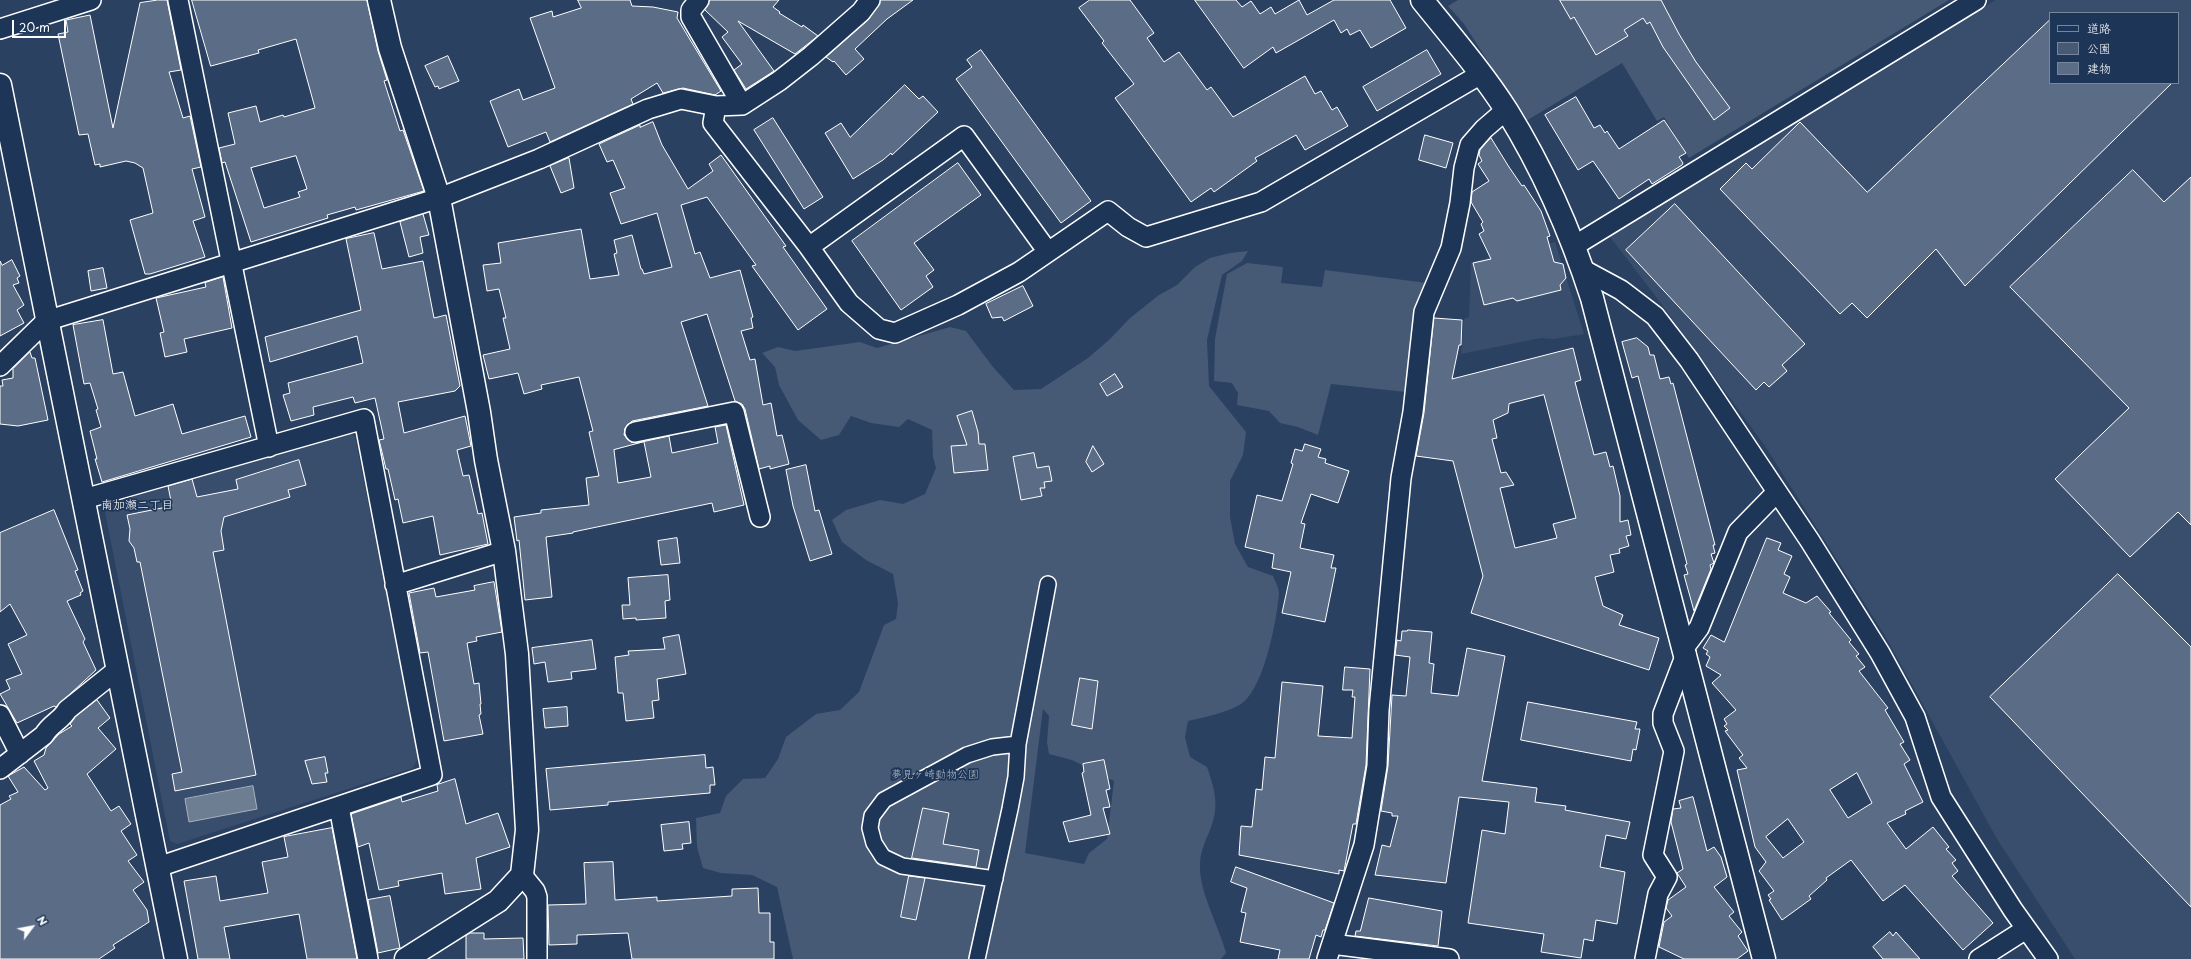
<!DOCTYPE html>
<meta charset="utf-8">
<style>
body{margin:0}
#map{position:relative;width:2191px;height:959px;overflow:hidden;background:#2a4161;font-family:"Playpen Sans","Klee One",sans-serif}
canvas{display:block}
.legend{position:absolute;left:2049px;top:12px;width:130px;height:72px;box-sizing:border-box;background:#1d3557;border:1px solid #77869a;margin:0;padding:5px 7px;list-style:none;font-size:12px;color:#fff}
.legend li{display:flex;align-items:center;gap:8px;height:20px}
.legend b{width:20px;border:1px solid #77869a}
.north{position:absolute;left:12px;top:907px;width:40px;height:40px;-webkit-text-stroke:3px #1d3557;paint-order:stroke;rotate:58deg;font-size:11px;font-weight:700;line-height:16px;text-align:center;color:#fff}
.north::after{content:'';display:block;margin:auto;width:14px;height:18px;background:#fff;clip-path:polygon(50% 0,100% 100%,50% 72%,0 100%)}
.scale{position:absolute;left:12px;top:20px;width:54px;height:18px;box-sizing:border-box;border:2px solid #fff;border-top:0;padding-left:5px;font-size:12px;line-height:14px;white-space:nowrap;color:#fff;-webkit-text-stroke:3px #1d3557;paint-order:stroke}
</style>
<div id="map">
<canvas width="2191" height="959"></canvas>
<ul class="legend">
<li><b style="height:5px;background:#1d3557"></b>道路</li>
<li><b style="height:11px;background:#465975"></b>公園</li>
<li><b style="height:11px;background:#5b6c86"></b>建物</li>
</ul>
<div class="north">N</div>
<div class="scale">20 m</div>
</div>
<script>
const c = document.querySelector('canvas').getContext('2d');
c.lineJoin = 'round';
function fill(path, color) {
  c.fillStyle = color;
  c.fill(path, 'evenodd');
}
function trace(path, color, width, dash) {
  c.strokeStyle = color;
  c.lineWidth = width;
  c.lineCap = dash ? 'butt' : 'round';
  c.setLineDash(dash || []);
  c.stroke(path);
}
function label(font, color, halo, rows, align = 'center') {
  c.font = font + ' "Playpen Sans","Klee One",sans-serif';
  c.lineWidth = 3.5;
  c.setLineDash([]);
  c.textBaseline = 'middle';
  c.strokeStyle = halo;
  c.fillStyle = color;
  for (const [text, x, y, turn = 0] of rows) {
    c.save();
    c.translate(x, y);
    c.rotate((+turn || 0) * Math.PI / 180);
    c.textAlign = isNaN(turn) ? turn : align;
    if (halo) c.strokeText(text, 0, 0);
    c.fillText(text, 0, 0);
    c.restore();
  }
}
fill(new Path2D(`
 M1996,0H2191V959H2075L1997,839L1884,634L1765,446L1654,294L1606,232ZM2050,13H2178V83H2050Z
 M1555,242L1584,334L1554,339L1541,338L1461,354L1464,319L1469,317L1471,262Z
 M349,431L355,437L419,757L413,768L177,844L170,841L105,512L112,503Z`), '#394e6c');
fill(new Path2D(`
 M1458,0H1949L1689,158L1664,117L1657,121L1622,63L1526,121L1464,24L1448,6Z
 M1248,251L1242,261L1222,275L1207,340L1209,386L1246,432L1243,455L1230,481V517L1235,544L1248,567L1273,576C1275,581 1279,588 1279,593C1277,620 1264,689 1241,704C1226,713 1205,717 1188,721L1185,737L1190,757L1207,767C1213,784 1219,802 1213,821C1209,836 1200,848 1200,865C1199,892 1219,926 1226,953L1221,959H793L777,887L752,875L721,873L703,868L697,847L696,818L720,813L726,796L743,779L765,778L778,759L786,737L816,714L840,710L859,692L884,625L896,619L898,603L893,574L866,560L842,542L832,520L846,510L880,500L903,504L925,494L936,468L933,457L932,430L908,419L899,427L871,423L851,416L839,435L821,440L798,420L779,385L775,367L762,353L778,347L795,351L860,342L877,348L950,327L966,331L993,367L1014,390L1041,389L1088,358L1110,339L1130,318L1159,295L1177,285L1195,267L1210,258L1230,253ZM1043,709L1049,716L1047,742L1049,754L1072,760L1114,781L1107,839L1089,853L1084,864L1025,853Z
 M1247,263L1283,267L1281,283L1322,287L1325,270L1427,283L1416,306L1406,392L1331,384L1318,435L1298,427L1280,423L1269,411L1237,405L1238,393L1232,383L1214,381L1215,339L1227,274Z`), '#465975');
const water = new Path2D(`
 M253,786L257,809L189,822L185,799Z`);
fill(water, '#6d7d92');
trace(water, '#a7b1be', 1);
const building = new Path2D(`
 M158,0H167L181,70L169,72L183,118L190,116L201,167L192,169L205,217L193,221L205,257L150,274H145L130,220L153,213L143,168L135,163L126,161L100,167V164L95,165L88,134L79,135L58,34L68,32L66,20L90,15L113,128L140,3Z
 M192,0H367L378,51L387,80L384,81L400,131L403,130L424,191L356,210L355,207L327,215L328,218L251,242L225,162L222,163L219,148L235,144L228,113L256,106L260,122L283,115L284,117L315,108L296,39L258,50L259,53L211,66ZM296,156L307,189L298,192L300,197L264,208L251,168Z
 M578,0H630L632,6L653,7L678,12L677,18L721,91L715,95L683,88L663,93L657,83L631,99L633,104L550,142L546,132L508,147L490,101L519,89L523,100L555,88L530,18L552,11L553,17L581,8Z
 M710,0H779L773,7L780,12L779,13L802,27L803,25L818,36L795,54L738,21L774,71L746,89L734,70L742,64L722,37L728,32L705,10Z
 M881,0H913L887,19L855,49L864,59L846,75L834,61L833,62L826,57L868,20Z
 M1090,0H1130L1154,33L1147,38L1164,62L1179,52L1207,90L1211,87L1233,117L1305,76L1315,94L1321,91L1332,110L1337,107L1348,126L1305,150L1296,135L1255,158L1257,161L1214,192L1211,188L1191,202L1115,98L1134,84L1102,43L1104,41L1079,8Z
 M1195,0H1236L1242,7L1251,1L1260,14L1271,7L1275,14L1299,0L1307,15L1334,0H1390L1406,28L1371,48L1360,30L1350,35L1347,29L1341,33L1334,20L1276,53L1273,47L1244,68Z
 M1560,0H1661L1679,34L1696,62L1730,108L1714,120L1663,47L1650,22L1647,24L1643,18L1624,30L1628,36L1596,55L1574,17L1571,19Z
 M2050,20V83H2172L1965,286L1936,249L1867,318L1852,303L1840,314L1720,189L1746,163L1752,169L1800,122L1867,192Z
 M981,50L1091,201L1061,223L956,79L972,67L967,60Z
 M1427,50L1441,74L1377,111L1363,87Z
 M448,56L459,81L439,89L438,86L435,87L425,66Z
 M905,85L919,99L923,96L938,112L892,155L891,153L883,160L853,179L825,133L841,123L850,137Z
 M1576,97L1594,128L1600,125L1605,133L1607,131L1619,149L1664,120L1686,153L1679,157L1683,163L1682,165L1652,184L1649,179L1619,199L1593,161L1578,170L1545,115Z
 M773,118L823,197L804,209L754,130Z
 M653,122L662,145L688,189L713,171L709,164L721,155L786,246L783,247L827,309L798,330L752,266L756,265L707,197L681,205L695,254L700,252L710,278L740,270L753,317L751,318L753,328L741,331L750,360L755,359L763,405L771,403L777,436L782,435L789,464L770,469V466L759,469L745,409L742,404L735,401L707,314L681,322L708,406L632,421L625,428L624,435L631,442L637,443L669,436L672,453L718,443L715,427L726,425L744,505L714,512L712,503L573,532V533L546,537L552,597L525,600L519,540L517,541L514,517L541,513V510L589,505L586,478L599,476L589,432L593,431L579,377L541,385L542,389L524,394L518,373L489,379L483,355L510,349L503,318H506L499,289L487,291L483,265L501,263L498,243L581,229L590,279L619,275L614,254L617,253L614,240L632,235L641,269H642L644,274L672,267L657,213L621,224L610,193L625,188L613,160L607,162L599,144L640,125V127ZM644,442L651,477L618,483L614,450Z
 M1425,135L1453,143L1446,168L1419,160Z
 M1491,138L1509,167L1522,186L1524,185L1541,211L1550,236L1547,237L1554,262L1563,264L1566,278L1560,285L1561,290L1517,301L1513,298L1484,305L1473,263L1491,259L1479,234L1484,231L1481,224L1483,222L1471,202L1472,192L1489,181L1478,164L1482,161L1479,155L1480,150Z
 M569,158L574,188L561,193L550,166Z
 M958,163L981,195L914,243L934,270L926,276L933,287L901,310L852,241Z
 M2133,170L2164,202L2191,177V525L2178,512L2130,557L2055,479L2129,408L2010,287Z
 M1675,204L1805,344L1782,365L1787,371L1769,387L1764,382L1756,390L1626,250Z
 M423,214L429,235L420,237L423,253L409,257L400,222Z
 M374,233L382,269L423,261L434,318L446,315L460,386L455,391L398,402L404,433L465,416L471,446L457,450L463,476L469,475L478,514L482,513L488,544L440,555L433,516L403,523L398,499L395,500L388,469H386L382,452L379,440L384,439L375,398L355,403L353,397L313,407L314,415L291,421L283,395L290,393L288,383L363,363L357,336L270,362L265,337L361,310L346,239Z
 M12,260L20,276L17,278L19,283L13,285L24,305L17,310L24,323L0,336V261L2,265Z
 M103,268L107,288L91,291L88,271Z
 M223,277L232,328L184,339L187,352L165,357L160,333L164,332L156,298L206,287L205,283Z
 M1023,286L1033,306L1004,321L1002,317L992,318L986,304Z
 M1434,318L1462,320L1461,345H1459L1452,379L1573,348L1581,380L1575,382L1594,455L1606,452L1610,467L1613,466L1620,496V522L1628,520L1631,535L1626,536L1629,546L1619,549L1620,553L1610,555L1614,572L1595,577L1603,606L1623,615L1619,625L1659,638L1649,670L1471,613L1483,576L1453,461L1416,456L1424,413ZM1544,395L1576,518L1553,524L1557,538L1515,548L1500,488L1514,485L1506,472L1501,473L1492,439L1497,438L1493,420L1508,413L1509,404Z
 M103,320L113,374L123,372L135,416L173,404L182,434L245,416L251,437L102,482L95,459H97L90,431L101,427L96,410L98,409L90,383L84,384L73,325Z
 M1637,338L1648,347L1650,355H1654L1660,379L1669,377L1671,384L1673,383L1715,545H1713L1715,553L1711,554L1714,563L1710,565L1711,569L1694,611L1684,575L1688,574L1685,565L1687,564L1638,376L1632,378L1622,342Z
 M30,352L32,358H35L48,420L18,426L0,424V386H3L2,380L13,378V369Z
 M1115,374L1123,387L1107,396L1100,384Z
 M972,411L978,432L979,444H985L988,470L954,473L951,446L967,445L957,416Z
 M1305,444L1321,449L1318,457L1326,459L1325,463L1349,471L1338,503L1311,494L1301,523L1305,524L1300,548L1334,555L1331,568H1336L1325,622L1282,613L1291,572L1272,568L1274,554L1245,547L1257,495L1282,501L1293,464L1291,463L1295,449L1302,451Z
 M1093,446L1104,464L1092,472L1086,462Z
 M1034,453L1037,468L1049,466L1052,481L1044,482L1045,488H1040L1042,496L1021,500L1013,457Z
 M299,460L306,485L288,490L290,497L224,517L221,531L224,550L213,552L256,775L175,791L172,774L182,772L140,562H137L134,548L129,541L130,529L127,515L172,506L168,486L192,479L197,497L238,489L236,480Z
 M806,465L815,511L819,510L832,554L810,561L793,506L786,470Z
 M54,510L78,570L75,571L83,591L80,593L81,595L67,601L85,639L83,642L96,670L56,707L54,706L17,723L0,694L10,689L6,680L22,674L8,644L27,635L10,604L0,612V533Z
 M677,538L680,563L661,565L658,541Z
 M1767,538L1781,543L1778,550L1792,556L1784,574L1790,577L1783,593L1806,603L1817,596L1831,612L1829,613L1851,640L1849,642L1859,654L1856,656L1865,667L1859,671L1888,708L1885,710L1904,742L1900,744L1910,760L1904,764L1923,802L1905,811L1906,814L1887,823L1906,849L1933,827L1949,847L1946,849L1956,860L1952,863L1958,871L1952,876L1993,923L1963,950L1905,885L1883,901L1851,860L1826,878L1827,880L1809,896L1811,899L1782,920L1769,900L1771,899L1768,895L1774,891L1759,871L1766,862L1755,847L1737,770L1747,768L1739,758L1743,755L1725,731L1728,730L1724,726L1727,724L1724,719L1736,710L1712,683L1721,675L1706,666L1710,657L1706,654L1708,651L1703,648L1711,635L1724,642ZM1857,773L1872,803L1848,818L1830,790ZM1788,819L1804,842L1783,858L1766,837Z
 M2118,574L2191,647V907L1990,697Z
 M668,575L670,600L665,601L666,618L636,620V618L623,619L622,605H630L628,578Z
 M494,582L502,632L476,637L477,641L467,643L474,684L479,683L481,704H480L481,714L479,715L483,734L444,741L428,652L420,653L409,593L434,588L436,597L475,590L474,586Z
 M1408,630L1432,632L1429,663L1434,664L1431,693L1458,696L1467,648L1505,656L1482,781L1537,788L1535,802L1566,806L1565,810L1630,822L1626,839L1606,835L1600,867L1625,872L1617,924L1596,920L1593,941L1584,939L1581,958L1541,952L1544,934L1468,923L1482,830L1505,834L1509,802L1459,797L1446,883L1375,875L1382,845L1390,847L1398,816H1392V813L1381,811L1388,766L1392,695L1406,696L1410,657L1395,655L1397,640L1401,641L1402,631H1407Z
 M679,635L686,674L657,679L659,700L652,701L654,718L626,721L623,693H618L615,657L629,655L628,651L665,649L663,638Z
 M592,640L596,669L571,672L572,679L548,682L545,662L534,664L532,648Z
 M1345,667L1370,669L1366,765L1356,824H1353L1344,871L1339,870V874L1239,855L1241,826L1252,827L1256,789L1262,790L1265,757L1275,758L1282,682L1323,686L1318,736L1352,738L1355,697H1352L1353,690H1343Z
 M1080,678L1098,681L1092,729L1072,725Z
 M97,700L110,718L98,728L116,749L87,774L111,811L119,806L131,824L121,831L137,855L128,861L144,882L133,890L147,910L149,922L113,945L115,948L99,959H0V805L11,799L9,796L18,792L8,776L24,767L45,790L48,788L34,761L44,755L46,748L59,734L72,726L70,724L75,717Z
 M1528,702L1637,722L1635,729H1640L1636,750L1633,749L1631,761L1521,740Z
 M567,707L568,726L545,728L543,709Z
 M705,755L706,768L713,767L715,785H710V793L608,802V805L550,810L546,769Z
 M325,757L328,773H325L327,782L312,784L305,761Z
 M1104,760L1110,789L1106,790L1110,807L1103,808L1110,834L1069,842L1063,822L1091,815L1082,773L1084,772L1083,764Z
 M455,779L466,824L498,813L510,847L476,858L481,889L445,894L442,873L398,881L399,886L379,890L369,843L358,847L351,814L401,797L402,802L438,791L437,785Z
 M1693,797L1707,851L1714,847L1721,857L1727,877L1714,887L1734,912L1729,916L1742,932L1738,936L1748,951L1737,959H1684L1659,947L1664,922L1672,916L1666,908L1668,900L1686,887L1677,873L1683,869L1671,822L1673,809L1681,808L1679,801Z
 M923,808L949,813L943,844L979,850L976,867L912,858Z
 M689,822L691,843L682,844L683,849L664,851L661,825Z
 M332,828L357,959H307L299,914L224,927L230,959H198L184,881L216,876L220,901L268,893L262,862L288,857L284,837Z
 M613,862L615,900L657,897V901L732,896V889L758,888L759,913H770V942H774V959H632L628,933L577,935V944L549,945L548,905L586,904L584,863Z
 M1236,867L1334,903L1325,930H1323L1321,937L1316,935L1309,959H1278L1280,950L1240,942L1246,913L1241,912L1247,888L1231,882Z
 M909,876L925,878L916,920L901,917Z
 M390,896L400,948L378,953L368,900Z
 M1369,898L1442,911L1438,946L1355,936L1356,931H1360Z
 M1890,932L1893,936L1896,932L1920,959H1883L1873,947Z
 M470,933H484V939L523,938L524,959H466V936Z`);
fill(building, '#5b6c86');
trace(building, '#fff', 1);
const pedestrian = new Path2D(`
 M995,879L902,866L883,857L874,843L870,828L872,816L884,800L967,755L992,747L1018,744
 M977,959L1010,809L1016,777L1018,744L1048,584`);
const minor = new Path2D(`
 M178,0L269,447
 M699,0L691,10V17L742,105
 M0,29L91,0
 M716,106L713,123L809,247L849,303L879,329L895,333L958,305L1019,272L1108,211L1128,227L1146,237L1261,202L1481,74
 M1574,246L1976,0
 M809,247L964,136L1048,252
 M1582,269L1621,290L1655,316L1689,360L1810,541L1880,653L1915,717L1941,797L2013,910L2048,959
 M0,366L46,321L439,198L539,159L648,109L681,99L716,106L742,105L779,81L811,56L861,12L870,0
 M635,432L734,412L760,517
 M84,499L364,419L432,775L158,867
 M395,585L504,551
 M1684,648L1699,628L1738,532L1777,492
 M0,715L20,754
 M0,769L44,735C50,724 62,720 67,710L117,670
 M339,807L368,959
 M522,875L535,891L537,897V959
 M1332,944L1449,959
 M1327,959L1364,845L1377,766L1379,710L1401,478L1413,412L1424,312L1451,248L1460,203L1464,168L1470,145L1484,129L1506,110
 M1645,959L1658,894L1667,877L1653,855L1674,751L1663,723V714L1686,654
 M1979,959L2026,929`);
const tertiary = new Path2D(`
 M379,0L390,48L439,198L479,412L486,460L504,551L517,654L527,830L522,875L498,901L406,959
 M1422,0C1451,36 1482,72 1507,111C1543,169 1571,233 1592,298L1764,959
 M0,85L176,959`);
trace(pedestrian, '#fff', 18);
trace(minor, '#fff', 22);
trace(tertiary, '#fff', 25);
trace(pedestrian, '#1d3557', 15);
trace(minor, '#1d3557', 19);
trace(tertiary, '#1d3557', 22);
label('11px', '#b5bdc8', '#1d3557', [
 ["夢見ヶ崎動物公園",935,775]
]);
label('12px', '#fff', '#1d3557', [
 ["南加瀬二丁目",137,506]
]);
</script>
